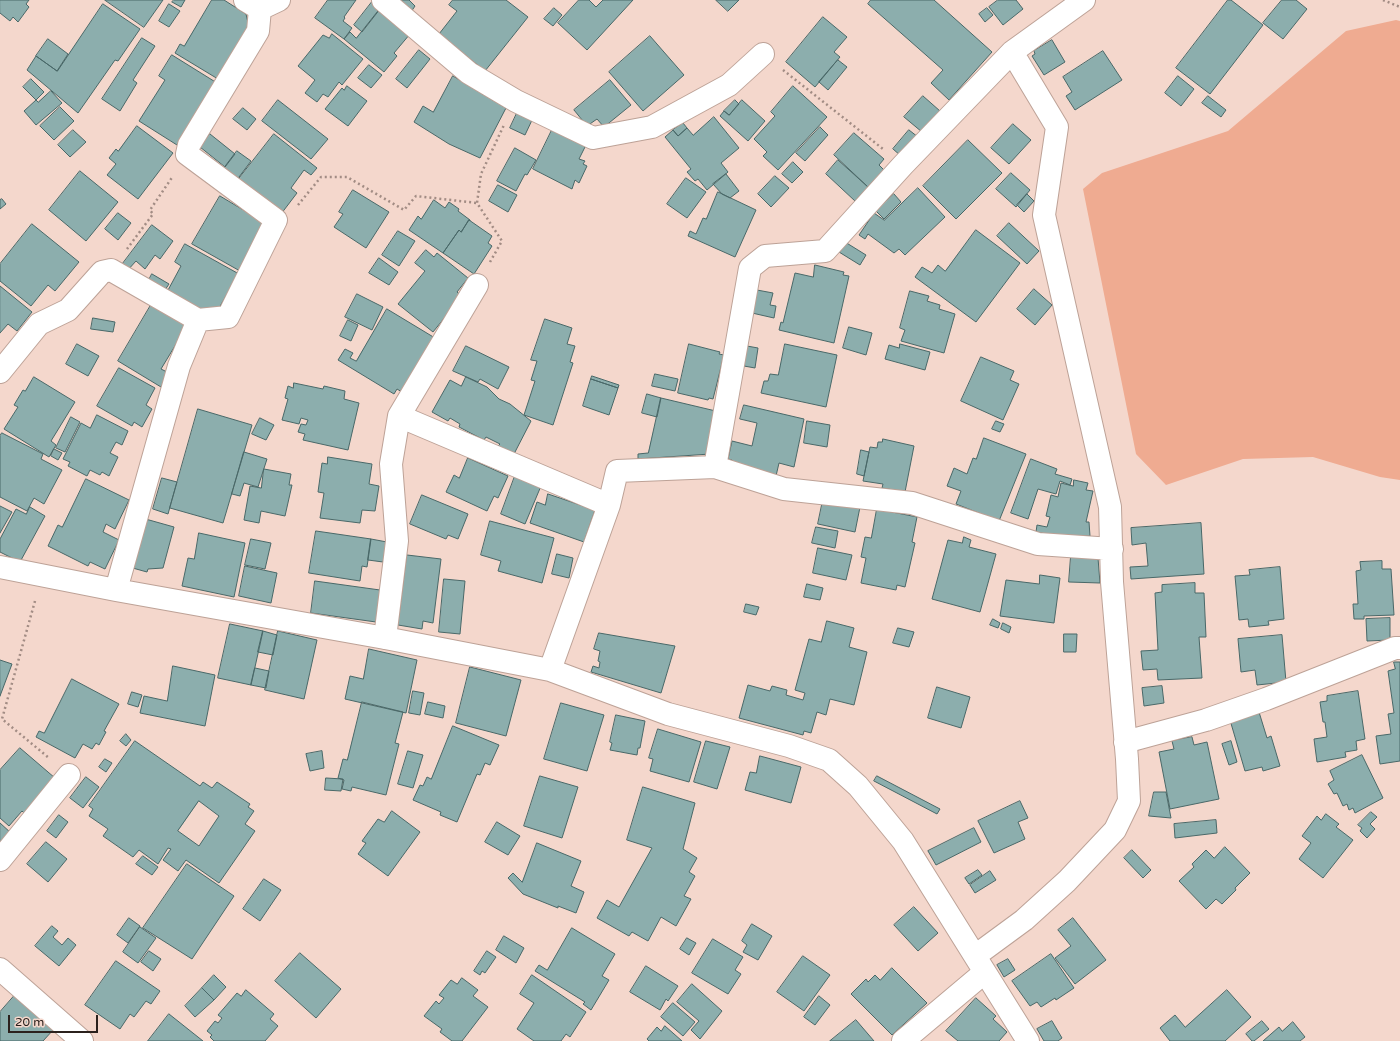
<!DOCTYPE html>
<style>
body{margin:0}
#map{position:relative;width:1400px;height:1041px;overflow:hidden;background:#f4d7cc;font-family:"Varela Round",sans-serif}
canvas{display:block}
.scale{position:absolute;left:8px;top:1015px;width:90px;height:18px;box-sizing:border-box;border:2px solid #2b211d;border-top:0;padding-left:5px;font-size:12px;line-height:14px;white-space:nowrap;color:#2b211d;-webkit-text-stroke:3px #f4d7cc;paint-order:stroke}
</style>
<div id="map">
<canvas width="1400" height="1041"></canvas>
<div class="scale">20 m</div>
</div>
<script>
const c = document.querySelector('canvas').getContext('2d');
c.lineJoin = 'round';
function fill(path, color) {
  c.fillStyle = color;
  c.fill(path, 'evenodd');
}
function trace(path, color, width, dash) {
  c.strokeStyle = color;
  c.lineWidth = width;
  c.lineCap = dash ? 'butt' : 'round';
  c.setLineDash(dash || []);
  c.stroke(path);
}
fill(new Path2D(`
 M1396,20L1400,21V480L1380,477L1313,457L1243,459L1166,485L1136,454L1083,189L1102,173L1228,131L1346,31Z`), '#efab91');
const building = new Path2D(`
 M0,0H29L26,4L29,7L18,22L13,17L10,21L0,13Z
 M105,0H163L144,27Z
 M174,0H185L181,7L172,2Z
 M212,0H224L246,14L249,27L218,79L175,53L180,44L184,46Z
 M328,0H356L344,17L345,18L343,21L352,28L344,39L315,18Z
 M397,0H409L415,6L411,12Z
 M453,0H506L528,17L485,71L439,34L457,11L449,5Z
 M579,0H589L596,7L603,0H633L587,50L558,23Z
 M716,0H739L728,11Z
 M871,0H934L992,52L949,100L931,83L943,70L868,4Z
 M998,0H1016L1023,9L1003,25L989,7Z
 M1228,0H1231L1263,25L1210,94L1176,68Z
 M1282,0H1296L1307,9L1283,39L1263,23Z
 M372,2L380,9L362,32L354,25Z
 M103,4L140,29L118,61L115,60L78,113L27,70L36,56L57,71Z
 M169,4L180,11L169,27L159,21Z
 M554,8L562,15L553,26L544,19Z
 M987,8L993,15L985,22L979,14Z
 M380,9L410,34L394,53L397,56L384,72L344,39L350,32L356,38Z
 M823,17L847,37L834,52L840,57L815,87L786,62Z
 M332,34L363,59L342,85L339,82L328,97L323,94L317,102L305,93L315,80L298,66L323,35L329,38Z
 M650,36L684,75L643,111L609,72Z
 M142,38L155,46L133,80L137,83L120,111L102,99Z
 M48,39L68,54L57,71L36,56Z
 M1052,40L1065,62L1044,75L1032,56L1035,54L1034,51Z
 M419,50L430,59L407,88L396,79Z
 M1103,51L1122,80L1075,110L1066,96L1072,92L1063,77Z
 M172,55L217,83L177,145L139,121L165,80L159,76Z
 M838,60L847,67L828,90L819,82Z
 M369,65L382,75L371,88L358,78Z
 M453,76L506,108L480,158L449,144L414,122L423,106L433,112Z
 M1178,76L1194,89L1181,106L1165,93Z
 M31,79L44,92L36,100L23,87Z
 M610,80L631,105L604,127L597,119L587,126L574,110Z
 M347,86L367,101L348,126L325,109L342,88L344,90Z
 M793,86L827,117L778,170L763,156L767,152L754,139L775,116L771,112Z
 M51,91L62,103L36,125L24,111L36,100L38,102Z
 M923,96L940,111L922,132L904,117Z
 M1208,96L1226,110L1221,117L1202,103Z
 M278,100L328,139L311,159L262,121Z
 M735,100L739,104L729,115L724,111Z
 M742,100L765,121L748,141L720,116L724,111L729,115Z
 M60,107L74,121L54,140L40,126Z
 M243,108L256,119L247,130L233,119Z
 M518,111L533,118L525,135L510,128Z
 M714,117L739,148L721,163L728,172L707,190L698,179L695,181L687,172L691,169L665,137L673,130L678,136L687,128L693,135Z
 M683,123L687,128L678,136L673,130Z
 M1013,124L1031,140L1009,164L991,148Z
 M137,126L173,153L138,199L107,175L116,164L109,158L116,149L118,151Z
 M820,127L828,135L805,161L796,153Z
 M553,128L586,145L579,159L585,161L583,164L587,166L579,183L575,180L572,189L533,169Z
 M73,130L86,142L70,157L58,145Z
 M909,130L918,137L901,156L893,149Z
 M854,133L884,159L879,165L884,170L868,187L834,155Z
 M210,134L235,154L225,167L200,147Z
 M274,134L317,168L311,175L304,170L291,188L297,193L281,214L238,180Z
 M968,140L1002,173L956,219L923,186Z
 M515,148L536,160L527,175L525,174L516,191L497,181Z
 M237,151L251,161L236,181L222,171Z
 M838,160L868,187L855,201L826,174Z
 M793,162L803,172L792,183L782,174Z
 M80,171L118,202L86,241L49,210Z
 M1011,173L1030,190L1016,207L996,189Z
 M726,174L739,191L730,198L722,194L713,184Z
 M775,176L789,188L771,207L758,194Z
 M686,178L706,192L687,218L667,204Z
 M498,185L517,195L508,212L489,201Z
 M918,188L945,217L905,255L899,249L894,253L868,234L865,239L859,235L874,213L884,220Z
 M353,190L389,212L366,248L334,227L343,214L339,212Z
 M718,192L756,210L735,257L688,236L690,231L696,234L703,218L706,219Z
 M894,194L901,202L884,219L876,211Z
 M1027,194L1034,201L1024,212L1017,205Z
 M220,196L260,220L265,228L240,271L192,244Z
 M2,199L6,204L0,209V200Z
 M434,200L445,208L449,202L459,209L458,211L470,220V221L469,220L461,232L459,230L443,253L409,230L418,216L421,219Z
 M118,213L131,223L118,240L105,229Z
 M469,220L492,236L488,243L492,246L474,274L443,253L459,230L461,232Z
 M1009,223L1039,251L1027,264L997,236Z
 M32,224L79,262L55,291L48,285L31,306L0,281V264Z
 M152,225L173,241L160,259L155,255L145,269L136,261L127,271L121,266Z
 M976,230L1020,263L976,322L915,277L922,267L932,273L938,265L945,271Z
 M398,231L415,241L399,266L382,255Z
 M845,242L866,255L860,265L839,252Z
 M185,244L239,274L219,308L199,310L167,292L181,266L175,262Z
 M426,250L434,257L437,253L468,278L457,292L462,296L433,332L398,304L425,271L415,263Z
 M379,258L398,272L389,285L369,273Z
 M815,265L844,272L843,275L849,276L834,343L779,330L781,322L783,323L795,273L813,277Z
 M152,274L169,284L163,293L147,284Z
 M0,286L32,312L17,331L8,324L0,333Z
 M1034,289L1052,305L1035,325L1017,309Z
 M757,290L773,293L770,305L776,306L774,318L752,313Z
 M910,291L929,296L927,301L940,305L939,309L955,314L944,353L901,341L905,330L900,328Z
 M357,294L383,307L372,330L345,317Z
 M151,305L187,326L161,369L169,373L161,387L118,361Z
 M387,309L435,338L402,392L397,389L394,394L338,360L345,349L353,353L350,358L356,361Z
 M93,318L115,322L113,332L91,329Z
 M545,319L572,328L567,344L575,346L570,362L573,363L553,425L524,415L535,381L531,380L537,361L531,360Z
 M348,320L358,325L351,341L340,336Z
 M849,327L872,333L866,355L843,348Z
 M77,344L99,356L88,376L66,364Z
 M689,344L720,352L719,354L724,355L713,399L709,398L708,400L678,393Z
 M785,344L837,355L826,407L761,393L764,381H768L770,374L778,375Z
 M900,344L930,352L925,370L885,359L889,345L899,348Z
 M466,346L509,367L498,389L480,379L478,382L453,371Z
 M747,346L758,348L755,368L744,366Z
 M981,357L1014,371L1010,380L1019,384L1003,420L961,401Z
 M119,368L155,388L146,405L152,409L142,427L134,422L132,426L97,406Z
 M655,374L678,379L675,391L652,386Z
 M592,376L619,385L618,388L591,379Z
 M34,377L75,402L51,441L56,445L49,457L4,429L18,407L14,405L23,390L25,391Z
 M466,377L487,387L499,399L510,404L531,421L514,454L498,446L500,444L486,437L484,440L459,427L460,424L450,418L448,421L432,412L450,380L461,386Z
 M591,379L618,388L609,415L583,406Z
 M294,383L323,389L324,386L345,391L344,399L359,403L348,450L303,440L305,434L298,432L301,424L306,425L308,420L301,418L299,424L282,420L288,399L285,398L288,386L293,388Z
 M647,394L661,398L657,417L642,413Z
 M661,398L720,412L710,454L638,459V454L648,453Z
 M744,405L804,419L794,467L779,463L776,476L731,466L732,460L728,459L732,441L752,446L757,423L740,419Z
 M198,409L252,425L223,523L170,508Z
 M97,415L128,431L122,445L116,442L110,453L118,457L109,476L102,472L100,475L90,470L87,476L68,466L70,462L63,459L81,423L90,428Z
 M71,417L80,422L65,452L56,448Z
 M260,418L274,425L266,440L252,434Z
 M807,421L830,425L827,447L804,443Z
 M996,421L1004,424L1000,432L992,429Z
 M2,433L43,454L41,459L62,470L44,504L34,498L27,511L0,497V436Z
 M984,438L1026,454L999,521L956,504L961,491L947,486L954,468L967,474L973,458L976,459Z
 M883,439L914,446L905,492L882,488L883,484L863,481L870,447L877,448L878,442H882Z
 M54,449L62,453L58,460L51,456Z
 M861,450L869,452L864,476L857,474Z
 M244,452L267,459L258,487L244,483L240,496L232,494Z
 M328,457L372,464L369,484L379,486L375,511L362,510L360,523L320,518L324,493L318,492L322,463L327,464Z
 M468,458L508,476L498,498L494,496L487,511L446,492L454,475L459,478Z
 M1031,459L1057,469L1055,474L1072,479L1070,485L1060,481L1056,494L1038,489L1028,519L1011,513Z
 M264,469L291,474L289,485H292L285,516L261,511L259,523L244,520L250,486L261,488Z
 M515,476L541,486L525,524L501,514Z
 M162,478L177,482L168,514L153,509Z
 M86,479L129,500L115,529L106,524L103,532L119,540L105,569L90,562L88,566L48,546L58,525L62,527Z
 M1074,480L1088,483L1086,490L1093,491L1086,522H1089L1090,536L1061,537L1036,532L1037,525L1047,527L1050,517L1046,516L1051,495L1058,497L1061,483L1073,486Z
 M548,494L595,510L584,542L530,523L537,502L545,505Z
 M422,495L468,514L458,539L448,535L446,539L410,524Z
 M823,500L860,507L855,532L818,524Z
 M0,506L12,512L0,533Z
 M30,507L45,516L20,562L0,552V539L16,509L26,514Z
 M877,509L917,517L912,542L915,543L905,587L897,585L896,590L861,583L866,558L861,557L865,537L871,538Z
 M142,518L174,527L163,568L148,569L147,572L129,567Z
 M490,521L554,538L542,583L498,571L501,561L481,555Z
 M1201,523L1204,574L1131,579L1130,567L1148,566L1146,543L1132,545L1131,528Z
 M816,527L838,531L835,548L812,543Z
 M316,531L371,539L367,567L362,566L360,581L309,573Z
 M199,533L245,543L234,597L182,586L188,558L194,559Z
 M964,537L971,540L969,547L996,554L980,612L932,599L948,540L962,543Z
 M251,539L271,543L265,569L245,565Z
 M371,539L387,542L383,562L368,560Z
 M818,548L852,555L846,580L813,573Z
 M557,554L573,558L569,578L552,574Z
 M407,555L441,559L433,623L423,621L422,629L398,625Z
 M1071,556L1098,558L1100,583L1069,582Z
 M1382,561V569H1391L1394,615L1364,616V619H1354L1353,604H1358L1356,571L1361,570L1360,562Z
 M245,566L277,573L271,603L239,596Z
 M1280,567L1284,619L1268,621L1269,625L1249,627L1248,619L1239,620L1235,576L1250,575L1249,570Z
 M1040,575L1060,578L1054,623L1000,616L1006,580L1039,584Z
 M444,579L465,581L460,634L439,632Z
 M315,581L380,590L376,622L311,613Z
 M1195,583V593H1204L1206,637H1199L1202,678L1158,680L1157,669L1143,670L1141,651L1158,650L1155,593L1162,592V585Z
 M807,584L823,588L820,600L804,597Z
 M746,604L759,607L756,615L744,612Z
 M1390,618V640L1367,641L1366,619Z
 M993,619L1000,623L998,628L990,625Z
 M827,621L854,628L849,647L867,652L854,705L830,699L826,715L817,712L811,733L804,731L803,735L739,718L748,685L770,691L772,686L787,690L786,695L803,700L805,693L795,690L809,639L821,642Z
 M1003,623L1011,627L1009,633L1001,629Z
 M230,624L263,631L251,685L218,678Z
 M898,628L914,632L909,647L893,643Z
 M263,631L277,635L273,655L258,652Z
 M278,631L317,640L304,699L265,690Z
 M599,633L675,646L661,693L591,672L593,666L599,668L600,662L598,661L600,651L594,649Z
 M1064,634H1077L1076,652H1064Z
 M1282,635L1286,682L1257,685L1255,670L1241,672L1238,639Z
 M369,649L417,660L406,713L345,699L350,676L363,679Z
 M0,660L12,664L0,696Z
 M1394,662H1400V761L1380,764L1376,736L1391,734L1388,714L1394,713L1388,671L1395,669Z
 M173,666L215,675L205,726L140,713L144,696L167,701Z
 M470,667L521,680L506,736L456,723Z
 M255,668L269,671L266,688L251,685Z
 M72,679L119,704L104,731L106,732L99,745L96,743L92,749L83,744L75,758L36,737L39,731L44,733Z
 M1162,686L1164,703L1144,706L1142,688Z
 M937,687L970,697L961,728L928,718Z
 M413,691L424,693L420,715L409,713Z
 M1358,691L1365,739L1356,741L1357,750L1345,752L1346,757L1317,762L1314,739L1327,737L1325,722H1323L1320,702L1327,701V696Z
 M132,692L142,695L138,707L128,704Z
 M362,702L403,712L395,743L399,744L386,795L352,787L351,791L342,789L344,780L338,778L343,759L347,760Z
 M428,702L445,706L443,718L425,714Z
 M561,703L604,715L587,771L544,759Z
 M1259,712L1267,738L1271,736L1280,766L1263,771L1262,767L1245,771L1230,720Z
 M616,715L645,721L640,748H638L637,755L610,750L612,743L610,742Z
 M453,726L499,745L490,765L485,763L480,775L477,774L457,822L440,815L441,812L413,800L420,785L423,786L427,777L431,779Z
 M658,729L701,742L689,782L650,771L653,759L649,758Z
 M126,734L131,740L126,746L120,741Z
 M1192,737L1194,745L1207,742L1219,799L1170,809L1159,752L1174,749L1172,741Z
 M135,741L200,786L203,782L212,788L217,782L250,804L248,807L254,811L245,824L255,831L219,883L186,860L178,871L163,860L171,849L168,848L158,864L139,850L133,857L103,836L108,829L89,816L93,809L89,806ZM199,801L219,816L199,846L178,831Z
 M706,741L730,747L717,789L694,782Z
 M1231,741L1237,762L1229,765L1222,744Z
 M20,748L55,778L24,813L22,811L9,826L0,818V770Z
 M322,751L324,768L310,771L306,754Z
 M408,751L423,755L413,788L398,784Z
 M1362,755L1383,798L1355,813L1353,808L1349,810L1347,804L1343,806L1337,793L1334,794L1328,784L1334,780L1330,771Z
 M760,756L801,767L791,803L745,790L750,772L756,773Z
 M105,759L112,763L106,772L99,767Z
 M540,776L578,787L562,838L524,826Z
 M877,776L940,809L937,814L874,781Z
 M86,777L99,787L83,808L70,798Z
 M326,778L343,779L341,791L325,790Z
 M643,787L695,803L683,849L697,858L689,872L695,876L684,896L691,899L676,926L661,917L648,941L632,932L629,936L597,918L607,900L619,907L652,848L627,840Z
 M1154,792H1166L1171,818L1149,816Z
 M1020,801L1028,818L1018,822L1025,839L994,853L978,821Z
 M392,811L420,832L388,876L358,854L366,843L362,841L378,819L384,822Z
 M1371,812L1377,817L1370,824L1375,829L1367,838L1360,831L1362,828L1358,825Z
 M1326,814L1339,824L1336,827L1353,840L1323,878L1299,859L1311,843L1302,836L1317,816L1321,820Z
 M59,815L68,822L56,838L47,831Z
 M1216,820L1217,833L1175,838L1174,824Z
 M497,822L520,836L508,855L485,842Z
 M0,823L11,833L0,845Z
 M974,828L981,842L936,865L928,851Z
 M46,842L67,859L48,882L27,864Z
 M537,843L581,861L571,886L584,892L576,913L558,906V908L523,894L508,878L513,873L522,882Z
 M1225,847L1250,873L1235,888L1236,890L1222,904L1216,899L1206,909L1179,881L1194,867L1192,864L1206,850L1214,858Z
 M1132,850L1151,870L1143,878L1124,858Z
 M143,856L158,867L152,875L136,864Z
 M187,864L234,896L192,959L143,928Z
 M978,870L982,875L969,884L965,878Z
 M990,871L996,880L975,893L970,885Z
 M264,879L281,890L260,921L243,909Z
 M914,907L938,933L918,951L894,925Z
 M129,918L140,926L128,943L117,935Z
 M1073,918L1106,960L1075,984L1055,958L1071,946L1058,930Z
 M752,924L772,936L758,960L743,952L747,945L742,941Z
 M52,926L58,931L53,937L62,945L68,938L76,945L59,966L35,946Z
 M140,927L156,938L138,963L123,952Z
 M572,928L615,954L602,976L609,980L591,1010L583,1004L585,1002L535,971L539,965L547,970Z
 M504,936L524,948L516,963L496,950Z
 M687,938L696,943L689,955L680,949Z
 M713,939L743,957L735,970L741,974L728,994L692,973Z
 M149,951L161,959L153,971L141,962Z
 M487,951L496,957L485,973L482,971L480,975L474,971Z
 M300,953L341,989L316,1018L275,981Z
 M1051,954L1074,988L1056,1000L1055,998L1041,1007L1037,1002L1030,1006L1012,981Z
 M803,956L830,975L804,1011L777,992Z
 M1008,959L1015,970L1004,977L997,965Z
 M116,961L160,991L151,1004L146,1001L134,1017L130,1014L120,1029L85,1005Z
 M646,966L678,986L668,1001L666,999L660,1010L630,992Z
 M892,968L927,1003L892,1035L851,994L866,979L868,982L875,975L880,980Z
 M214,975L226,987L214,1000L202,988Z
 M532,975L586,1012L570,1037L566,1034L561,1041H534L517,1029L534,1003L520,994Z
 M462,978L478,990L473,996L488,1007L462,1041H452L440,1032L442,1029L424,1016L436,1001L439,1004L444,998L439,995L451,980L457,984Z
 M692,984L722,1011L700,1039L691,1030L699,1021L677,1002Z
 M202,988L214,1000L195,1017L185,1006Z
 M246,990L274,1014L270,1019L278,1026L265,1041H214L210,1037L212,1035L207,1031L215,1021L218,1023L222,1018L218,1015L237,993L241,996Z
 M1227,990L1251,1017L1225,1041H1170L1160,1028L1175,1015L1185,1027Z
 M15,995L54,1029L43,1041H0V1012Z
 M819,996L830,1005L815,1025L804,1017Z
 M976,998L996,1016L993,1019L1007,1032L999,1041H958L946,1031Z
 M673,1003L695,1022L683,1036L661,1017Z
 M169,1014L203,1041H148Z
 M856,1020L874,1041H830Z
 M1052,1021L1062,1038L1058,1041H1044L1037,1029Z
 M1262,1021L1269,1029L1254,1041H1252L1246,1034Z
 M1293,1022L1305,1037L1300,1041H1263L1279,1027L1282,1031Z
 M665,1026L682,1041H649L647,1039L657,1027L661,1031Z`);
fill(building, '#8caead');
trace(building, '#496868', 1);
const minor = new Path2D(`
 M383,0L469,73L516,101L593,138L652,127L729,85L763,54
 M260,9L279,0
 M0,372L39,324L68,310L102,272L111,270L198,320
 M399,416L609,505
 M715,467L784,489L912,503L1038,544L1112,549
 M0,567L116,590L385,638L550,670L668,714L789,746L829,760L858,786L903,841L1028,1041
 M116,590L179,366L198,320L228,317L276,220L187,154L189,145L258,31L260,9L245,0
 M385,638L397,541L391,464L399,416L477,285
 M550,670L609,505L617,471L715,467L750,268L765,256L825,251L903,165L1012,52L1084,0
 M1125,742L1206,720L1266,699L1395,648H1400
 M0,860L69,775
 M975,956L1024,920L1067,881L1115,830L1129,801L1127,759L1112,582L1110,507L1044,215L1057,127L1012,52
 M0,969L82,1041
 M903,1041L985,972`);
trace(minor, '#bda297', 24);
trace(new Path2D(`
 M1383,0L1400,7
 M783,70L883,149
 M298,205L321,177H347L404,210L416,196L477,203
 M127,249L153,214L150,210L173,176
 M490,262L502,241L477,203L481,174L504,125
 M35,601L2,719L49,758`), '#a28c84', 2.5, [2, 3]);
trace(minor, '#fff', 22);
</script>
